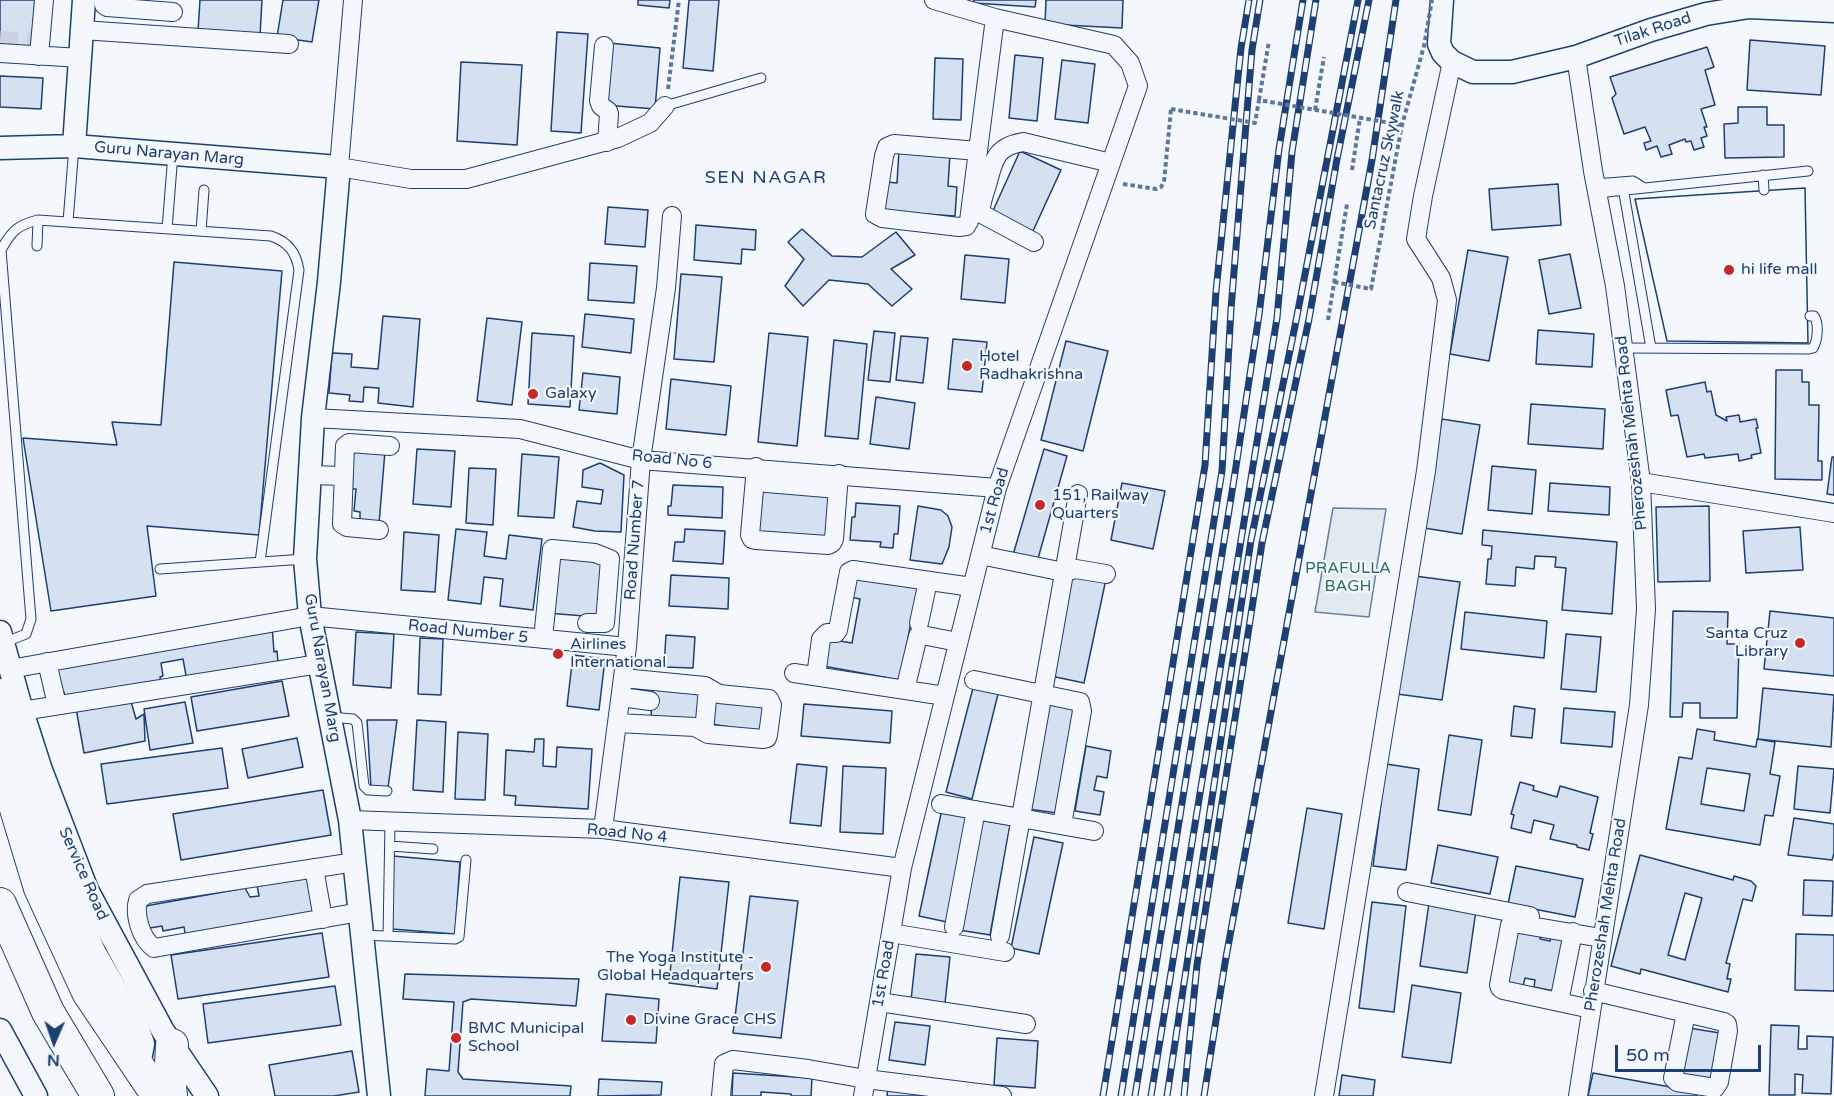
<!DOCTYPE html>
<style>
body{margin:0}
#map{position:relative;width:1834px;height:1096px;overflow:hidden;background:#f4f7fb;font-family:"Varela Round",sans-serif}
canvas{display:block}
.north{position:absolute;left:24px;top:1012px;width:60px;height:60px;-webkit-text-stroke:4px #f4f7fb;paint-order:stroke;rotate:182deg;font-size:16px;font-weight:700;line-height:24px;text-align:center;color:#1d3f73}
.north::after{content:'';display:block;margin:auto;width:21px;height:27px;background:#1d3f73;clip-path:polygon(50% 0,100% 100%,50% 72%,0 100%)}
.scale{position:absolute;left:1615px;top:1045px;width:146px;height:27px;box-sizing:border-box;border:3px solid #1d3f73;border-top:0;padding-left:8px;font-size:18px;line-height:21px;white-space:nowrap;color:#1d3f73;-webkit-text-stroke:4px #f4f7fb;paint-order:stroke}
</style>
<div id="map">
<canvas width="1834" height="1096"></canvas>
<div class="north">N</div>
<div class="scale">50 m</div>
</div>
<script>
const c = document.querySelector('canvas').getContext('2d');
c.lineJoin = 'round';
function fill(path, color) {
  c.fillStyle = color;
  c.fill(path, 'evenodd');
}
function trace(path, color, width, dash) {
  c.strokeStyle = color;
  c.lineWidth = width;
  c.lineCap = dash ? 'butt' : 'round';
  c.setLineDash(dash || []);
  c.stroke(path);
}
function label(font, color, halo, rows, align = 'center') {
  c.font = font + ' "Varela Round",sans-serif';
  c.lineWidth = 4.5;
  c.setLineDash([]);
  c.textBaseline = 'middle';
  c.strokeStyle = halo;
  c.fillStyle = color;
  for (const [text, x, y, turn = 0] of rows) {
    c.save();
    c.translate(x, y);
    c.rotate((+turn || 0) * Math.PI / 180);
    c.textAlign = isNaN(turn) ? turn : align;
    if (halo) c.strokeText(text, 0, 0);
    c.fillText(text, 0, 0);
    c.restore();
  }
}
const green = new Path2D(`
 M1333,508L1386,509L1369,617L1315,612Z`);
fill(green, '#e3e9f0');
trace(green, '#687fa3', 1.5);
const building = new Path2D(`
 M0,0H35L31,50L0,47Z
 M200,0H262L260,36L198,31Z
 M283,0H319L312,42L277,37Z
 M638,0H670L669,8L638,5Z
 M689,0H719L713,71L683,68Z
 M974,0H1036L1035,7L973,3Z
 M1046,0H1123L1122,28L1045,24Z
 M557,32L588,34L581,133L551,131Z
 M1750,40L1825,46L1821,95L1747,90Z
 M609,43L660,48L655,109L604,105Z
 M1707,47L1714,67L1705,70L1715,105L1701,109L1707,127H1704L1707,136L1701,138L1704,147L1694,150L1691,141L1686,142L1685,139L1669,145L1672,154L1661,157L1657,146L1646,150L1644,143L1651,141L1645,127L1624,134L1612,98L1616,94L1610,77Z
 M1015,55L1043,58L1037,121L1009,118Z
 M935,58L963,59L961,120L933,119Z
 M1062,60L1095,64L1088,123L1055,119Z
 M461,62L522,65L517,145L457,141Z
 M0,76L43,78L41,109L0,107Z
 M1738,107H1767V125H1784V157L1725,158L1724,124L1738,123Z
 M899,150L950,154L948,186L957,187L955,216L880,211L887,182L897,183Z
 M1020,151L1061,170L1033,231L992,213Z
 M1558,184L1561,225L1492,230L1489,189Z
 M1805,188L1808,343L1667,341L1635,199Z
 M1805,188L1808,343L1667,341L1635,199Z
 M608,207L648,210L645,247L605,244Z
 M696,225L756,230L755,250L742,249L741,264L694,260Z
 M802,229L832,256L862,257L896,232L915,255L891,269L912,289L892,306L868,284L829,280L803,306L785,286L804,259L788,242Z
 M1468,250L1508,257L1489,361L1450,354Z
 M1570,254L1581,308L1549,314L1539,260Z
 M965,255L1009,259L1005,303L961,299Z
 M174,262L282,271L259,535L147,526L156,596L51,611L23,438L117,445L112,422L161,425Z
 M590,263L637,266L634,303L588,300Z
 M681,274L722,277L714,362L674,359Z
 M585,314L634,319L631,353L582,347Z
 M383,316L420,319L413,407L378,403L379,388L364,387L363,402L349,401L350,395L329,393L332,353L352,354L351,367L378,369Z
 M487,318L522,322L512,405L477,401Z
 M1538,330L1594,334L1592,367L1536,364Z
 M874,331L895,333L890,382L868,380Z
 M532,333L574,336L570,407L528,404Z
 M769,333L808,337L797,446L758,442Z
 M901,336L928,338L923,383L896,380Z
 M953,339L987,342L982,392L948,389Z
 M834,340L867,344L858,439L825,436Z
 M1066,341L1108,351L1083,451L1041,440Z
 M1776,370H1802V382H1809V405H1819L1818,461H1822V480L1775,479Z
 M583,373L620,377L617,414L579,410Z
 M671,379L731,386L726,435L666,429Z
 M1705,382L1707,392L1711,391L1716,415L1727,421L1726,417L1739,415L1740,422L1756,419L1758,428H1756L1761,453L1751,455L1752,458L1739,461L1738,454L1705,458L1704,454L1687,457L1678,415L1671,416L1666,390Z
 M876,397L915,403L909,449L870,444Z
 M1531,404L1605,409L1603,449L1528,444Z
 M1442,419L1480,425L1462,534L1424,528Z
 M352,448L385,451L379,524L360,523V512L354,511L356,489H351Z
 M417,449L455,451L451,507L413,504Z
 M1044,449L1067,456L1037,562L1013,555Z
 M522,454L559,457L554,518L518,516Z
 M1832,457H1834V495L1827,494Z
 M600,463L624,475L621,532L595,531L573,527L577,501L601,504L603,490L582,487L583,470Z
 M1492,466L1536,470L1532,514L1488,510Z
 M469,468L496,469L493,525L466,523Z
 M1122,483L1165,491L1153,549L1111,540Z
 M1550,483L1610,487L1609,515L1548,511Z
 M673,485L723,487L722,518L668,515V506H671Z
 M758,486L832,492L827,540L753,534Z
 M856,503L900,506L898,534H894L893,548L880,547L881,542L850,540L852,517H855Z
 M918,506L941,510L948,516L952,527L949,547L942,564L910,560Z
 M1709,506L1710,581L1658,582L1656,507Z
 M1800,527L1803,570L1746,573L1743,531Z
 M456,529L487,532L484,556L506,559L509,535L542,539L533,610L500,606L503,579L484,577L481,604L448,600Z
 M685,529L725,531L723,564L673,561L675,542H684Z
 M1483,530L1617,542L1612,614L1562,610L1566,568L1555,567L1556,557L1535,556L1534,569L1516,567L1515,586L1486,584L1488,559H1491L1492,546L1482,545Z
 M404,532L439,535L435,592L401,590Z
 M553,554L602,558L597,617L547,613Z
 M1073,572L1106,579L1084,683L1051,676Z
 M854,574L918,585L900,680L823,666L828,639L852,643L860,599L850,597Z
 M671,575L729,578L728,609L669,606Z
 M1415,576L1460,582L1442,700L1397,694Z
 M1673,611L1728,612L1727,644H1739L1737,718H1700V703H1683L1682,717H1670Z
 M1770,611L1834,618V676L1764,669Z
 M1465,612L1547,621L1544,658L1461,649Z
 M272,626L274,652L277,651L278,662L187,681L183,659L161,663L163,676L160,677L162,686L65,699L64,692L59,693L54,670Z
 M356,632L394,634L391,688L353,685Z
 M1566,634L1601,637L1596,692L1561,689Z
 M666,635L695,637L693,668L664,667Z
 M420,638L443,639L441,695L418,694Z
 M573,655L605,659L599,710L567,706Z
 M282,681L289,716L197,731L191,697Z
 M653,684L700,687L698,720L651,717Z
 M974,684L999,690L972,799L946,792Z
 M1763,688L1834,695L1831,747L1758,739Z
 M130,698L136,719L144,714L145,741L84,753L76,708Z
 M714,698L764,705L762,732L711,724Z
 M1045,701L1074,705L1057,813L1028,809Z
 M185,702L193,743L150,750L144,709Z
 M804,704L892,711L890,743L801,736Z
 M1514,706L1535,709L1532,738L1511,736Z
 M1564,708L1615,712L1612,747L1561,743Z
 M367,720H397L388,788H371Z
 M417,720L446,722L443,792L413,790Z
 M1697,729L1715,732L1714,740L1756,747L1757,739L1775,742L1770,774L1780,776L1773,816L1765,815L1760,845L1666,829L1679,757L1692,759ZM1707,768L1750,774L1744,811L1701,804Z
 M458,732L488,734L485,800L455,799Z
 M1449,735L1482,740L1471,815L1438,810Z
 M297,738L303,767L248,778L242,749Z
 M535,739H544L543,766L556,767L557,747L592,749L588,809L515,805L516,796L504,795L506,750L534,752Z
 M1086,746L1111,751L1107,778L1097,776L1094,790L1104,792L1100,815L1075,811Z
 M222,748L228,788L107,804L101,764Z
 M797,764L827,767L821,826L790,823Z
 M1386,764L1419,769L1406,870L1373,866Z
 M843,766L886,768L883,834L840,832Z
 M1798,766L1834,769L1830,813L1794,809Z
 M1520,782L1534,786L1533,790L1557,797L1560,786L1598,797L1590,833L1593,834L1589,850L1577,847V845L1550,839L1554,825L1534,820L1531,833L1511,828L1514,815L1511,814Z
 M323,790L331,835L181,860L173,814Z
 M1307,808L1342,814L1324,929L1288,923Z
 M942,809L969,815L947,922L919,916Z
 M1794,818L1834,824V853L1832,860L1788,855Z
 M979,820L1010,825L990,935L959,930Z
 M1034,837L1063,843L1039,954L1011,948Z
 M1438,845L1498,857L1490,894L1431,883Z
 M1640,855L1733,880L1734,876L1751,881L1756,886L1752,901L1743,899L1726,963L1730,964L1727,979H1731L1728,992L1641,969L1640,974L1611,966ZM1685,893L1702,898L1685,960L1668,955Z
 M393,856L460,862L455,934L392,929Z
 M1516,866L1583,879L1575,917L1508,904Z
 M308,876L315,916L186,939L184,927L163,931L162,926L144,929L140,907L245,888L250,897L259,896L257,885Z
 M680,877L729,882L717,989L669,983Z
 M1804,880L1833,881L1832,916L1803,915Z
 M750,896L798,901L781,1038L733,1033Z
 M1372,902L1406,906L1394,1012L1359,1008Z
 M1429,903L1476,910L1467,973L1420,966Z
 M1515,926L1542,932L1540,939L1550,941L1552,933L1566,936L1554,991L1534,987L1535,980L1525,978L1523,986L1504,981Z
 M322,933L329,977L178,999L171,955Z
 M1796,934L1834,935V991L1795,990Z
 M916,954L950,957L945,1003L911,1000Z
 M405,974L579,979L576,1006L471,999L463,1002L458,1072L463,1079L571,1086L570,1096H425L427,1069L449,1071L454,1002L403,999Z
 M1412,985L1461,993L1451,1063L1402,1057Z
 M335,986L341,1025L208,1043L203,1004Z
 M606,994L659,999L656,1043L602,1041Z
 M895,1022L930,1026L925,1065L889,1060Z
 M1771,1025L1799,1026L1798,1049H1807V1036L1833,1037L1831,1094L1802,1093L1803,1075L1795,1074V1095H1769Z
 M1689,1028L1720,1033L1712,1080L1681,1074Z
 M997,1038L1038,1041L1035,1088L994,1085Z
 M352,1051L359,1092L334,1096H275L269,1065Z
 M733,1073L812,1078L811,1096H791V1094L761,1092V1096H732Z
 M1593,1073L1698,1092L1697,1096H1588Z
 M1342,1075L1375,1080L1373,1096H1339Z
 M599,1079L662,1082L661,1095L598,1096Z
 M888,1087L979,1096H887Z`);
fill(building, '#d5e0f0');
trace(building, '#1d3f73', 1.5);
trace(new Path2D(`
 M0,40L34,42`), '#c9d2e0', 18, [18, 9]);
const service = new Path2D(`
 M665,106L761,78
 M1763,175L1764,190
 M1622,182L1651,348
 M1595,184L1633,181L1644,188
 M1597,193L1808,171
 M68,222L74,146
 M167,229L173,154
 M201,231L204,190
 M37,246L38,220
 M1623,348L1809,349L1813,348C1818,340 1819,323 1814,316H1810
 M160,569L305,559
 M3,643L26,634L31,619L1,250C11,232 17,225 38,220L271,236C288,242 296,252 299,270L260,562
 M330,717L353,719L357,723L364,786L368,790L387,791
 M390,846L433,849
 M362,935L455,939L459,937L466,860
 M388,936L390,822`);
const minor = new Path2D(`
 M103,0L104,5L107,7L173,12
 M353,0L339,167L411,179H466L618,138L650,123L665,106
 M82,30L289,44
 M604,46L599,101L601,106L608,111L609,114L607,142
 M0,53L80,58
 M39,56L44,0
 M1576,57L1593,171L1615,286L1641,482L1646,609L1639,705L1578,1096
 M978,151L894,144L887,147L884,156L875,214L882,218L959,227L966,226L969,221L995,18
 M1034,242L980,213C981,203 984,194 987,185C994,161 994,147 1023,142L1111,163
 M313,418L520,429L641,460L997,488
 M756,467L750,535L752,539L756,540L828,545L832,543L834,539L839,474
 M310,475L344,476
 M755,482L838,489
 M1641,482L1834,513
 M379,530L347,527L342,524L345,446L349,443L390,446
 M980,555L1064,572L1076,569L1106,574
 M919,623L928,581
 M543,639L552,549L595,553L610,559L605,623H587
 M47,662L57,705
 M10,669L310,616L627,647
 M794,673L945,696
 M816,676L821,639L827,633H836L838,630L849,572L853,570L972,587
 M974,680L1080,702L1082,711L1062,825
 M905,690L918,636L922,635L958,642
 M621,697L650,701
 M22,711L319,664
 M617,723L695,727L708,734L763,739L767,738L768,735L772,705L769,699L719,694L705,686L623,678
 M704,732L708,688
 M941,804L1094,831
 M350,820L603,829L902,868
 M603,829L627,647L641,460L666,288L672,216
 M355,862L147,894L138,900C134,915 141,939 154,948L360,912
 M314,868L323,919
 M1407,892L1530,916
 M954,927L976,810
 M891,933L1005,952
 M1000,936L1078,494
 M1593,991L1724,1022L1727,1024L1728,1031L1719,1082L1715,1088L1677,1082L1673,1078L1686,1013
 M879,1002L1026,1024
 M1559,1002L1573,932
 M1591,1009L1503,990L1500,988L1499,985L1510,925L1513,923L1601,938
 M721,1096L724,1064L733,1060L808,1069L866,1079L1002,1096
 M863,1096L902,868L997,488L1138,86L1130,63L1114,45L995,18L934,0
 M1324,1096L1426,471L1447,300L1441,278L1416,239L1423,196L1452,62`);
const tertiary = new Path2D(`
 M1442,0L1439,44L1443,53L1452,62L1473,72H1512L1576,57L1651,30L1706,14L1749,7L1834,11
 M74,146L84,0
 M0,148L74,146L339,167L329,282L313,418L305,559L310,616L350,820L379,1096
 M0,632L22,711L41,770L87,890L163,1031L207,1096
 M0,1030L36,1096`);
const trunk = new Path2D(`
 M0,693L21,775L50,857L92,954L134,1027L140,1044L136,1065`);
const motorway = new Path2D(`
 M0,756L40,888L88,992L158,1096
 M0,904L48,1012L98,1096
 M171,1096L170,1085L172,1045`);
trace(service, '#1d3f73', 11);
trace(minor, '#1d3f73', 20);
trace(tertiary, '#1d3f73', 25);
trace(trunk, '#1d3f73', 31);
trace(motorway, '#1d3f73', 34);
trace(new Path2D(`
 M668,89L679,0
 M1259,100L1269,41
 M1315,110L1324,57
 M1352,170L1360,118
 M1123,184L1156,189L1161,187L1164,182L1171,109
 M1328,320L1347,204`), '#5e769c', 4, [4.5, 3]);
trace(service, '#f4f7fb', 9);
trace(minor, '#f4f7fb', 18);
trace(tertiary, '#f4f7fb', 22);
trace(trunk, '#f4f7fb', 28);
trace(motorway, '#f4f7fb', 32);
const rail = new Path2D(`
 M1103,1096L1205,465L1216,291L1241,48L1249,0
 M1121,1096L1222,471L1231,309L1252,50L1260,0
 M1135,1096L1235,473L1259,315L1279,149L1303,0
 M1151,1096L1277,318L1292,152L1316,0
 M1167,1096L1251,540L1295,326L1358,0
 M1184,1096L1197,965L1262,543L1309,319L1337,159L1369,0
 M1204,1096L1225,963L1372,160L1396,0`);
trace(rail, '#1d3f73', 7);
trace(rail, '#f4f7fb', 4.5, [14]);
trace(new Path2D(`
 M1171,109L1255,123L1259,100L1402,125
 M1334,282L1371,289L1402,125L1424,46L1432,0`), '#5e769c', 4, [4.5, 3]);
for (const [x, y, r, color] of [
 [1729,270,6,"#c62828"],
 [967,366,6,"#c62828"],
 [533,394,6,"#c62828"],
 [1040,505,6,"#c62828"],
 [1800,643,6,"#c62828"],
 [558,654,6,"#c62828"],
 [766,967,6,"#c62828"],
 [631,1020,6,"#c62828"],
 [456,1038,6,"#c62828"]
]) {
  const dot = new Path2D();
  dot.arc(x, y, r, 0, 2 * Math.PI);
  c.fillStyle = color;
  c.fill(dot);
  trace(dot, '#f4f7fb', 2);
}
label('16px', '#1d3f73', '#f4f7fb', [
 ["Tilak Road",1653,30,-18],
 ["Guru Narayan Marg",169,154,5],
 ["Santacruz Skywalk",1385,160,-78],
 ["Pherozeshah Mehta Road",1632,433,-96],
 ["Road No 6",672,460,6],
 ["1st Road",995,501,-74],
 ["Road Number 7",635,540,-86],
 ["Road Number 5",468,632,6],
 ["Guru Narayan Marg",322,668,80],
 ["Road No 4",627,834,6],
 ["Service Road",83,874,66],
 ["Pherozeshah Mehta Road",1606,915,-81],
 ["1st Road",884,974,-80]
]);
label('16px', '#1d3f73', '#f4f7fb', [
 ["hi life mall",1741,270],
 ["Hotel",979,357],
 ["Radhakrishna",979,375],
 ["Galaxy",545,394],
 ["151, Railway",1052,496],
 ["Quarters",1052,514],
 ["Santa Cruz",1788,634,"right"],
 ["Library",1788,652,"right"],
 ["Airlines",570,645],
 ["International",570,663],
 ["The Yoga Institute -",754,958,"right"],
 ["Global Headquarters",754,976,"right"],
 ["Divine Grace CHS",643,1020],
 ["BMC Municipal",468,1029],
 ["School",468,1047]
], 'left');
label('16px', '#2c6c60', '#f4f7fb', [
 ["PRAFULLA",1348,569],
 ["BAGH",1348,587]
]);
c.letterSpacing = '1.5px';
label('18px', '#1d3f73', '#f4f7fb', [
 ["SEN NAGAR",766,178]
]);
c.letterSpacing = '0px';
</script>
